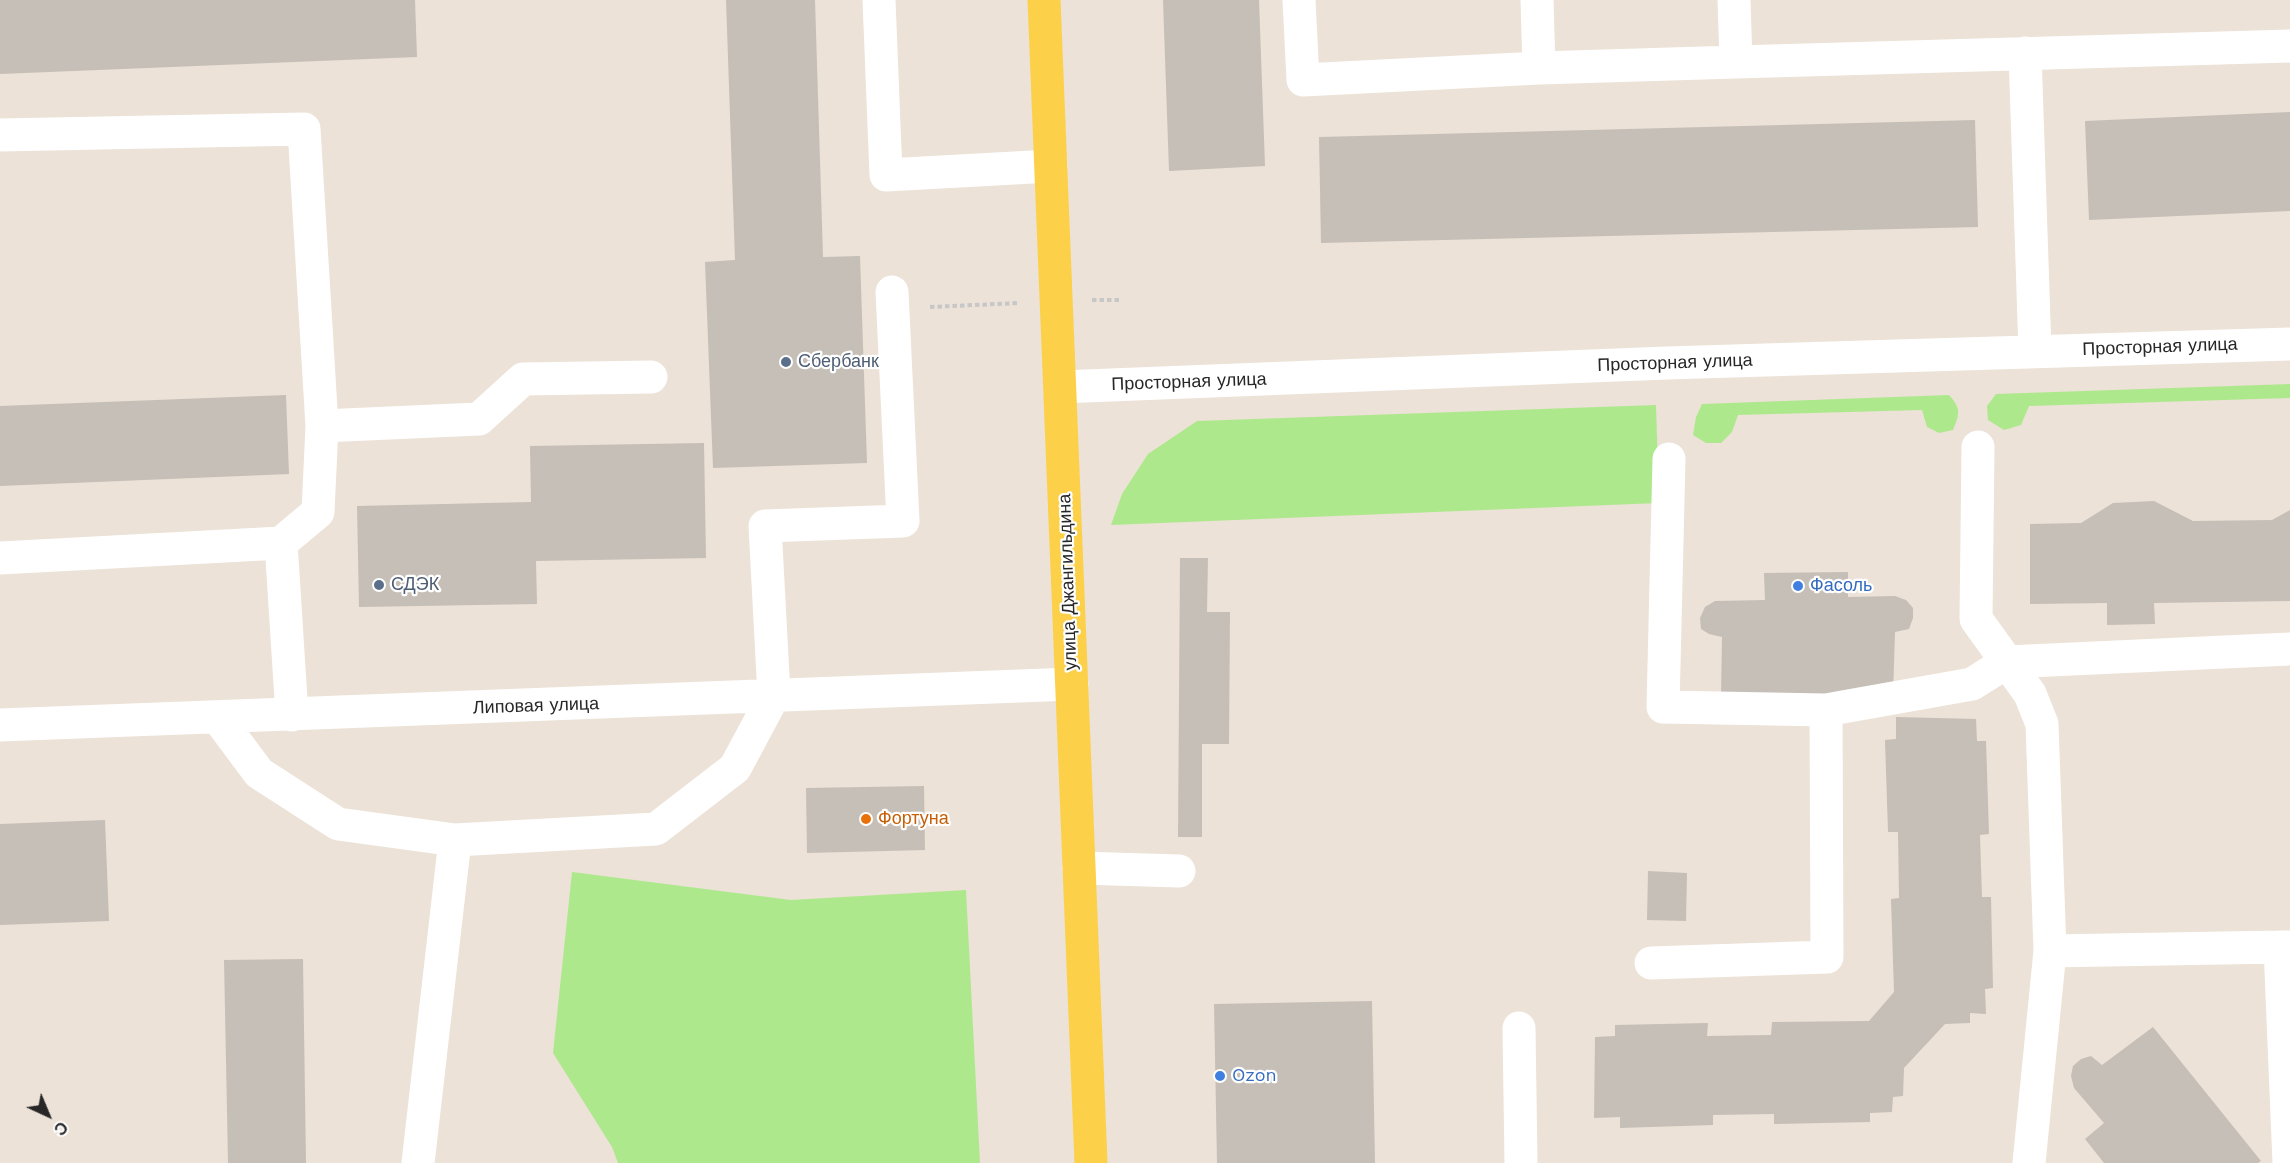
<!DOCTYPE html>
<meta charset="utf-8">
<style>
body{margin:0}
#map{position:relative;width:2290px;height:1163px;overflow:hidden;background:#ece2d7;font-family:"Work Sans",sans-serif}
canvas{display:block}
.north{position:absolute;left:18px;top:1085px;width:60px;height:60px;-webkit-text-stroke:4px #fff;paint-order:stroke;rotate:136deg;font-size:16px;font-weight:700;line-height:24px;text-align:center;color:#272727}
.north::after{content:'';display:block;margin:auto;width:21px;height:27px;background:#272727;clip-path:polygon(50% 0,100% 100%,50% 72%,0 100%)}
</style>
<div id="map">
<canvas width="2290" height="1163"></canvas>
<div class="north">С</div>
</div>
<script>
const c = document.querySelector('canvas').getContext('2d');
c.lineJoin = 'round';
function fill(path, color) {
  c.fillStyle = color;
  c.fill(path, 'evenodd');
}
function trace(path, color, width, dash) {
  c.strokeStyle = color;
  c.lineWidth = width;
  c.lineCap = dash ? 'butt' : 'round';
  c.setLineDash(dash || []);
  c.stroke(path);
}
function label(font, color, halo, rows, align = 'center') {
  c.font = font + ' "Work Sans",sans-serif';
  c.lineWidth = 4.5;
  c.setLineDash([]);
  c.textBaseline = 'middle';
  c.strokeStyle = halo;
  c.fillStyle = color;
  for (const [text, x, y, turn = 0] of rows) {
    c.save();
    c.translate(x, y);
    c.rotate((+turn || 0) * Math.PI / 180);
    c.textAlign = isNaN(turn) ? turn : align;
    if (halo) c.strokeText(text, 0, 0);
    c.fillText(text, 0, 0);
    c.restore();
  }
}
fill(new Path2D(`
 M2290,384V398L2029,406L2021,425L2004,430L1988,420L1987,406L1996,394Z
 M1949,395C1961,408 1960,414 1953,430L1939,433L1927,427L1922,410L1738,415L1732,432L1721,443H1706L1693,435L1696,417L1702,404Z
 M1656,405L1659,503L1111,525L1122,494L1148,454L1197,421Z
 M572,872L791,900L966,890L980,1163H618L612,1147L553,1053Z`), '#aee88d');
fill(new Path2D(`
 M0,0H415L417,57L0,74Z
 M726,0H815L823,257L860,256L867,463L713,468L705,262L735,260Z
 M1163,0H1259L1265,166L1169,171Z
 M2290,112V211L2089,220L2085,121Z
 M1975,120L1978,227L1321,243L1319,137Z
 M286,395L289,474L0,486V406Z
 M704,443L706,558L536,561L537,604L359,607L357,506L531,502L530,446Z
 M2154,501L2193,521L2272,520L2290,510V601L2154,603L2155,624L2107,625V603L2030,604V524L2081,523L2113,503Z
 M1180,558H1208L1207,612H1230L1229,744H1202V837H1178Z
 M1848,572V597L1895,596L1906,600L1913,608V618L1909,629L1895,632L1893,695L1721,697L1722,637L1709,634L1701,629L1700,618L1705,607L1715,601L1765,600L1764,573Z
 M1896,717L1976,719L1977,741H1986L1989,834L1980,835L1982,897H1991L1993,988L1985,989L1986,1014L1970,1013V1023L1945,1024L1904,1068L1903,1096L1893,1097L1892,1112L1870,1113V1122L1774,1124V1114L1713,1115V1125L1620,1128V1117L1594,1118L1595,1037L1615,1036V1025L1708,1023L1707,1036L1771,1035L1772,1022L1869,1021L1894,992L1891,899L1899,898L1898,832H1888L1885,740L1896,739Z
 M924,786L925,850L807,853L806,788Z
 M105,820L109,921L0,925V824Z
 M1648,871L1687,873L1686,921L1647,920Z
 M303,959L306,1163H228L224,960Z
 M1372,1001L1375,1163H1217L1214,1004Z
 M2153,1027L2261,1161L2258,1163H2104L2085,1139L2104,1123L2074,1088L2071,1076L2073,1066L2081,1059L2091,1056L2102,1065Z`), '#c6bfb7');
trace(new Path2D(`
 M1092,300H1119
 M930,307L1019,303`), '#c7c7c7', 4, [4.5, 3]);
trace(new Path2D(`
 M879,0L886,175L1051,166
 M1299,0L1303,80L1539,68L1736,62
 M1537,0L1539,68
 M1734,0L1736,62L2290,46
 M2025,53L2035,351
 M0,135L304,129L322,426
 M1060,387L1667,363L2290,344
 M1978,447L1976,619L2007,662L2290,649
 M0,558L281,543
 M1826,710L1972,684L2007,662L2030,694L2042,724L2050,951L2280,947
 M292,715L281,543L318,512L322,426L479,419L523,379L651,377
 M218,718L259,773L338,824L455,840L656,829L735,768L774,695L765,526L903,521L892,292
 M0,725L1072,684
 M1079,868L1179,871
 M1651,963L1827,957L1826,710L1663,707L1669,459
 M1519,1028L1521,1163
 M418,1163L455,840
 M2029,1163L2050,951
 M2289,1163L2280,947H2290`), '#fff', 33);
trace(new Path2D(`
 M1044,0L1091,1163`), '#fdd04a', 33);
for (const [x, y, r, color] of [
 [786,362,6,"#5c6f8a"],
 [379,585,6,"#5c6f8a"],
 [1798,586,6,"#3f7fe0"],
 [866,819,6,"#e8710a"],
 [1220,1076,6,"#3f7fe0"]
]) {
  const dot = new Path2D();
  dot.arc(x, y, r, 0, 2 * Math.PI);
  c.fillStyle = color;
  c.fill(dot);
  trace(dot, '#fff', 2);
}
label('18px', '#272727', '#fff', [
 ["Просторная улица",2160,347,-2],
 ["Просторная улица",1675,363,-2],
 ["Просторная улица",1189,382,-2],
 ["улица Джангильдина",1068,582,-92],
 ["Липовая улица",536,706,-2]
]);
label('18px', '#4e5e75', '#fff', [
 ["Сбербанк",798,362],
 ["СДЭК",391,585]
], 'left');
label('18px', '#366cbe', '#fff', [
 ["Фасоль",1810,586],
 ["Ozon",1232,1076]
], 'left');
label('18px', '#c56008', '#fff', [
 ["Фортуна",878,819]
], 'left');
</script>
